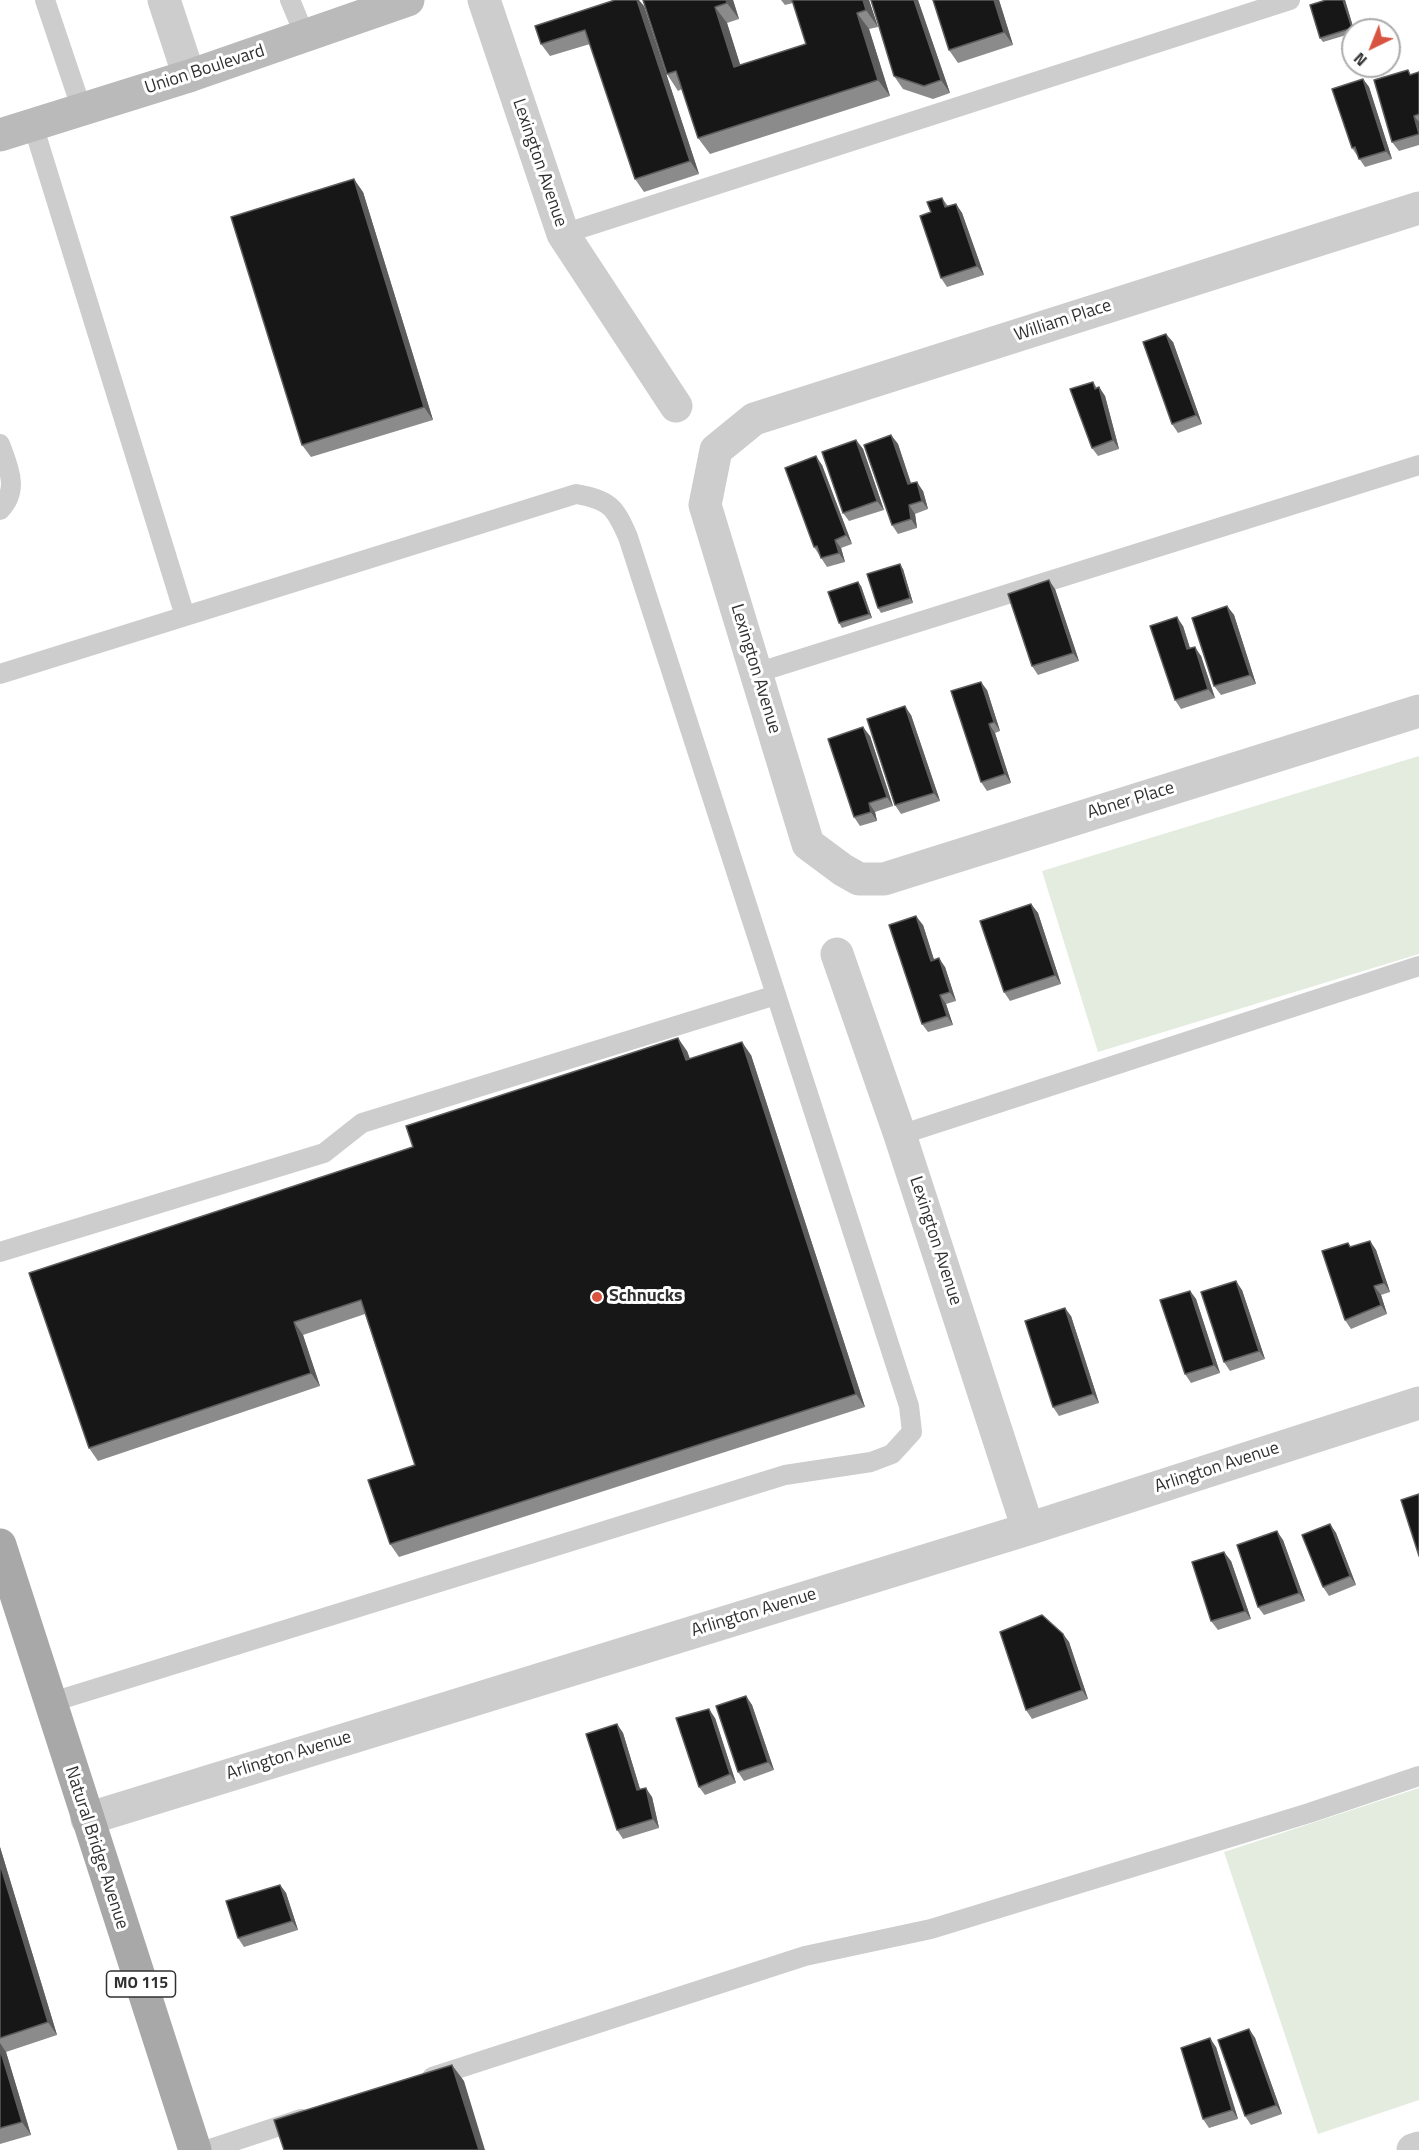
<!DOCTYPE html>
<style>
body{margin:0}
#map{position:relative;width:1419px;height:2150px;overflow:hidden;background:#fff;font-family:"Titillium Web",sans-serif}
canvas{display:block}
.north{position:absolute;left:1341px;top:18px;width:60px;height:60px;box-sizing:border-box;background:#fff;border:2px solid #acacac;border-radius:50%;rotate:223deg;font-size:16px;font-weight:700;line-height:24px;text-align:center;color:#303030}
.north::after{content:'';display:block;margin:auto;width:21px;height:27px;background:#d85441;clip-path:polygon(50% 0,100% 100%,50% 72%,0 100%)}
</style>
<div id="map">
<canvas width="1419" height="2150"></canvas>
<div class="north">N</div>
</div>
<script>
const c = document.querySelector('canvas').getContext('2d');
c.lineJoin = 'round';
function fill(path, color) {
  c.fillStyle = color;
  c.fill(path, 'evenodd');
}
function trace(path, color, width, dash) {
  c.strokeStyle = color;
  c.lineWidth = width;
  c.lineCap = dash ? 'butt' : 'round';
  c.setLineDash(dash || []);
  c.stroke(path);
}
function label(font, color, halo, rows, align = 'center') {
  c.font = font + ' "Titillium Web",sans-serif';
  c.lineWidth = 6;
  c.setLineDash([]);
  c.textBaseline = 'middle';
  c.strokeStyle = halo;
  c.fillStyle = color;
  for (const [text, x, y, turn = 0] of rows) {
    c.save();
    c.translate(x, y);
    c.rotate((+turn || 0) * Math.PI / 180);
    c.textAlign = isNaN(turn) ? turn : align;
    if (halo) c.strokeText(text, 0, 0);
    c.fillText(text, 0, 0);
    c.restore();
  }
}
fill(new Path2D(`
 M1419,756V954L1098,1052L1042,871Z
 M1419,1788V2100L1318,2134L1224,1852Z`), '#e3ecdf');
trace(new Path2D(`
 M45,0L82,110
 M290,0L305,36
 M33,125L185,616
 M563,234L1290,0
 M0,444C8,467 20,489 0,510
 M756,673L1419,465
 M0,674L576,494C610,500 615,507 628,537L909,1406L912,1432L892,1454L871,1462L785,1475L49,1703
 M900,1135L1419,966
 M0,1252L324,1153L362,1123L776,995
 M432,2077L805,1956L931,1929L1309,1813L1419,1776
 M207,2150L301,2119`), '#cdcdcd', 20);
trace(new Path2D(`
 M164,0L189,76
 M484,0L563,234L676,406
 M1419,208L754,419L716,450L705,505L808,844L843,870L859,879H884L1419,711
 M837,954L900,1135L1028,1529
 M87,1819L1028,1529L1419,1403
 M1413,2150L1419,2148`), '#cdcdcd', 33);
trace(new Path2D(`
 M0,135L189,76L408,0`), '#bababa', 33);
trace(new Path2D(`
 M0,1545L195,2150`), '#a8a8a8', 33);
fill(new Path2D(`
 M643,0H733L739,19L727,23L740,65L806,44L793,3L785,5L781,0H869L878,27L869,29L890,96L710,154L698,138L682,89L678,91L667,74Z
 M918,0L950,93L933,99L903,89L894,76Z
 M999,0L1013,45L958,63L949,50Z
 M1326,0H1345L1354,30H1353V33L1323,42L1320,38Z
 M644,6L699,174L644,192L635,179L590,44L550,56L541,44Z
 M1419,72V145L1399,151L1392,142L1412,74Z
 M1363,79L1369,87L1392,159L1365,167L1352,148Z
 M363,192L433,420L311,457L302,445Z
 M942,198L948,206L956,204L962,213L984,275L947,287L941,278Z
 M1173,342L1202,424L1178,433L1172,424Z
 M1093,382L1097,388L1099,387L1105,396L1119,449L1098,456L1092,448Z
 M891,435L898,444L911,483L923,491L928,509L915,514L917,528L898,534L892,525Z
 M856,440L863,449L884,510L849,521L843,513Z
 M822,465L852,544L841,548L845,562L827,567L814,547Z
 M903,569L913,603L881,613L878,608Z
 M861,586L872,618L842,628L839,623Z
 M1055,589L1079,661L1038,675L1032,666Z
 M1227,606L1234,615L1256,684L1221,695L1214,686Z
 M1183,626L1190,648L1201,656L1215,698L1181,709L1175,700Z
 M987,690L1000,731L995,733L1011,783L987,791L981,782Z
 M911,715L940,801L901,814L895,805Z
 M870,736L893,806L875,812L877,821L860,826L854,817Z
 M1031,904L1038,913L1061,984L1010,1001L1004,992Z
 M923,925L934,960L945,967L956,1001L946,1004L953,1025L928,1032L922,1024Z
 M687,1051L690,1059L751,1055L865,1407L399,1557L390,1544L415,1465L365,1314L303,1335L320,1386L98,1461L89,1448L413,1147Z
 M1370,1241L1376,1250L1390,1292L1381,1295L1387,1314L1351,1329L1345,1320L1348,1243L1351,1247Z
 M1242,1290L1265,1359L1230,1371L1224,1362Z
 M1190,1291L1196,1299L1220,1373L1191,1383L1185,1374Z
 M1071,1316L1099,1403L1059,1416L1053,1407Z
 M1330,1524L1336,1533L1356,1585L1329,1596L1323,1587Z
 M1283,1540L1305,1601L1264,1615L1258,1607Z
 M1231,1561L1251,1619L1218,1630L1211,1621Z
 M1063,1634L1069,1642L1088,1699L1032,1719L1026,1710Z
 M746,1696L752,1705L774,1770L744,1781L738,1772Z
 M715,1718L736,1783L705,1795L699,1787Z
 M617,1724L623,1733L640,1789L652,1797L659,1828L623,1839L617,1830Z
 M0,1847L57,2035L6,2052L31,2135L0,2144Z
 M280,1885L286,1893L298,1930L244,1947L238,1938Z
 M1249,2029L1255,2038L1282,2114L1251,2125L1245,2116Z
 M1216,2047L1238,2119L1209,2128L1203,2119Z`), '#8b8b8b');
fill(new Path2D(`
 M637,0H639L644,6L699,174L690,161Z
 M726,0H733L739,19L727,3Z
 M863,0H869L878,27L866,10Z
 M914,0H918L950,93L941,80Z
 M994,0H999L1013,45L1004,32Z
 M1343,0H1345L1354,30L1352,28Z
 M715,7L727,23L746,83L734,67Z
 M857,13L869,29L890,96L878,80Z
 M1363,79L1369,87L1392,159L1386,151Z
 M1414,116L1419,122V131Z
 M354,179L363,192L433,420L424,407Z
 M956,204L962,213L984,275L977,266Z
 M1166,334L1173,342L1202,424L1196,415Z
 M1099,387L1105,396L1119,449L1113,440Z
 M891,435L898,444L914,493L908,484Z
 M856,440L863,449L884,510L877,501Z
 M816,456L822,465L852,544L846,535Z
 M917,482L923,491L928,509L922,501Z
 M909,505L915,514L917,528L911,519Z
 M835,540L841,548L845,562L839,553Z
 M900,564L903,569L913,603L910,598Z
 M1049,580L1055,589L1079,661L1073,653Z
 M858,582L861,586L872,618L869,614Z
 M1227,606L1234,615L1256,684L1250,675Z
 M1177,617L1183,626L1193,658L1187,649Z
 M1195,647L1201,656L1215,698L1208,689Z
 M981,682L987,690L1000,731L994,722Z
 M905,706L911,715L940,801L934,793Z
 M989,724L995,733L1011,783L1005,774Z
 M863,727L870,736L893,806L887,797Z
 M869,803L875,812L877,821L871,812Z
 M1031,904L1038,913L1061,984L1055,975Z
 M916,916L923,925L937,969L931,961Z
 M939,958L945,967L956,1001L950,992Z
 M940,995L946,1004L953,1025L947,1016Z
 M678,1038L687,1051L695,1073L686,1060Z
 M742,1042L751,1055L865,1407L856,1394Z
 M1370,1241L1376,1250L1390,1292L1384,1283Z
 M1236,1281L1242,1290L1265,1359L1259,1351Z
 M1374,1286L1381,1295L1387,1314L1381,1305Z
 M1190,1291L1196,1299L1220,1373L1214,1365Z
 M1065,1308L1071,1316L1099,1403L1093,1394Z
 M294,1322L303,1335L320,1386L311,1373Z
 M1330,1524L1336,1533L1356,1585L1350,1576Z
 M1277,1531L1283,1540L1305,1601L1299,1593Z
 M1224,1552L1231,1561L1251,1619L1245,1611Z
 M1063,1634L1069,1642L1088,1699L1082,1690Z
 M746,1696L752,1705L774,1770L768,1762Z
 M709,1709L715,1718L736,1783L730,1774Z
 M617,1724L623,1733L643,1799L637,1790Z
 M646,1788L652,1797L659,1828L653,1819Z
 M0,1847L57,2035L48,2022L0,1864Z
 M280,1885L286,1893L298,1930L292,1921Z
 M1249,2029L1255,2038L1282,2114L1276,2105Z
 M1210,2038L1216,2047L1238,2119L1232,2110Z
 M0,2043L6,2052L31,2135L22,2122L0,2049Z
 M452,2065L464,2081L485,2150H479Z`), '#5d5d5d');
const building = new Path2D(`
 M615,0H637L690,161L635,179L585,30L541,44L535,26Z
 M643,0H726L727,3L715,7L734,67L806,44L792,0H863L866,10L857,13L878,80L698,138L676,71L667,74Z
 M871,0H914L941,80L924,86L894,76Z
 M933,0H994L1004,32L949,50Z
 M1326,0H1343L1352,28L1320,38L1310,5Z
 M1408,70L1410,75L1419,72V114L1414,116L1419,134L1392,142L1374,80Z
 M1363,79L1386,151L1359,159L1355,147L1352,148L1332,89Z
 M354,179L424,407L302,445L231,217Z
 M942,198L945,207L956,204L977,266L941,278L920,216L931,212L927,202Z
 M1166,334L1196,415L1172,424L1143,342Z
 M1093,382L1095,389L1099,387L1113,440L1092,448L1070,389Z
 M891,435L908,484L917,482L922,501L909,505L911,519L892,525L864,445Z
 M856,440L877,501L843,513L822,452Z
 M816,456L846,535L835,540L839,553L821,558L817,546L814,547L785,468Z
 M900,564L910,598L878,608L867,574Z
 M1049,580L1073,653L1032,666L1008,594Z
 M858,582L869,614L839,623L828,592Z
 M1227,606L1250,675L1214,686L1192,618Z
 M1177,617L1187,649L1195,647L1208,689L1175,700L1150,626Z
 M981,682L994,722L989,724L1005,774L981,782L951,691Z
 M905,706L934,793L895,805L867,719Z
 M863,727L887,797L869,803L871,812L854,817L828,739Z
 M1031,904L1055,975L1004,992L980,921Z
 M916,916L931,961L939,958L950,992L940,995L947,1016L922,1024L889,925Z
 M678,1038L686,1060L742,1042L856,1394L390,1544L368,1480L415,1465L361,1300L294,1322L311,1373L89,1448L29,1273L413,1147L406,1126Z
 M1370,1241L1384,1283L1374,1286L1381,1305L1345,1320L1322,1251L1348,1243L1350,1247Z
 M1236,1281L1259,1351L1224,1362L1201,1292Z
 M1190,1291L1214,1365L1185,1374L1160,1300Z
 M1065,1308L1093,1394L1053,1407L1025,1321Z
 M1419,1494V1556L1401,1500Z
 M1330,1524L1350,1576L1323,1587L1302,1535Z
 M1277,1531L1299,1593L1258,1607L1237,1545Z
 M1224,1552L1245,1611L1211,1621L1192,1562Z
 M1042,1615L1063,1634L1082,1690L1026,1710L1000,1632Z
 M746,1696L768,1762L738,1772L716,1706Z
 M709,1709L730,1774L699,1787L676,1718Z
 M617,1724L637,1790L646,1788L653,1819L617,1830L586,1734Z
 M0,1864L48,2022L0,2038Z
 M280,1885L292,1921L238,1938L226,1901Z
 M1249,2029L1276,2105L1245,2116L1218,2040Z
 M1210,2038L1232,2110L1203,2119L1181,2048Z
 M0,2049L22,2122L0,2128Z
 M452,2065L479,2150H284L274,2120Z`);
fill(building, '#171717');
trace(building, '#5d5d5d', 1.5);
for (const [x, y, r, color] of [
 [597,1297,6,"#d85441"]
]) {
  const dot = new Path2D();
  dot.arc(x, y, r, 0, 2 * Math.PI);
  c.fillStyle = color;
  c.fill(dot);
  trace(dot, '#fff', 2);
}
for (const [x, y, w] of [
 [141,1984,69]
]) {
  const box = new Path2D();
  box.roundRect(x - w / 2, y - 13, w, 26, 4.5);
  c.fillStyle = '#fff';
  c.fill(box);
  trace(box, '#303030', 1.5);
}
label('bold 16px', '#303030', null, [
 ["MO 115",141,1984]
]);
label('18px', '#303030', '#fff', [
 ["Union Boulevard",205,70,-18],
 ["Lexington Avenue",539,163,71],
 ["William Place",1063,321,-18],
 ["Lexington Avenue",755,669,73],
 ["Abner Place",1131,801,-17],
 ["Lexington Avenue",935,1241,72],
 ["Arlington Avenue",1217,1468,-18],
 ["Arlington Avenue",754,1613,-17],
 ["Arlington Avenue",289,1756,-17],
 ["Natural Bridge Avenue",96,1848,72]
]);
label('bold 18px', '#303030', '#fff', [
 ["Schnucks",609,1297]
], 'left');
</script>
